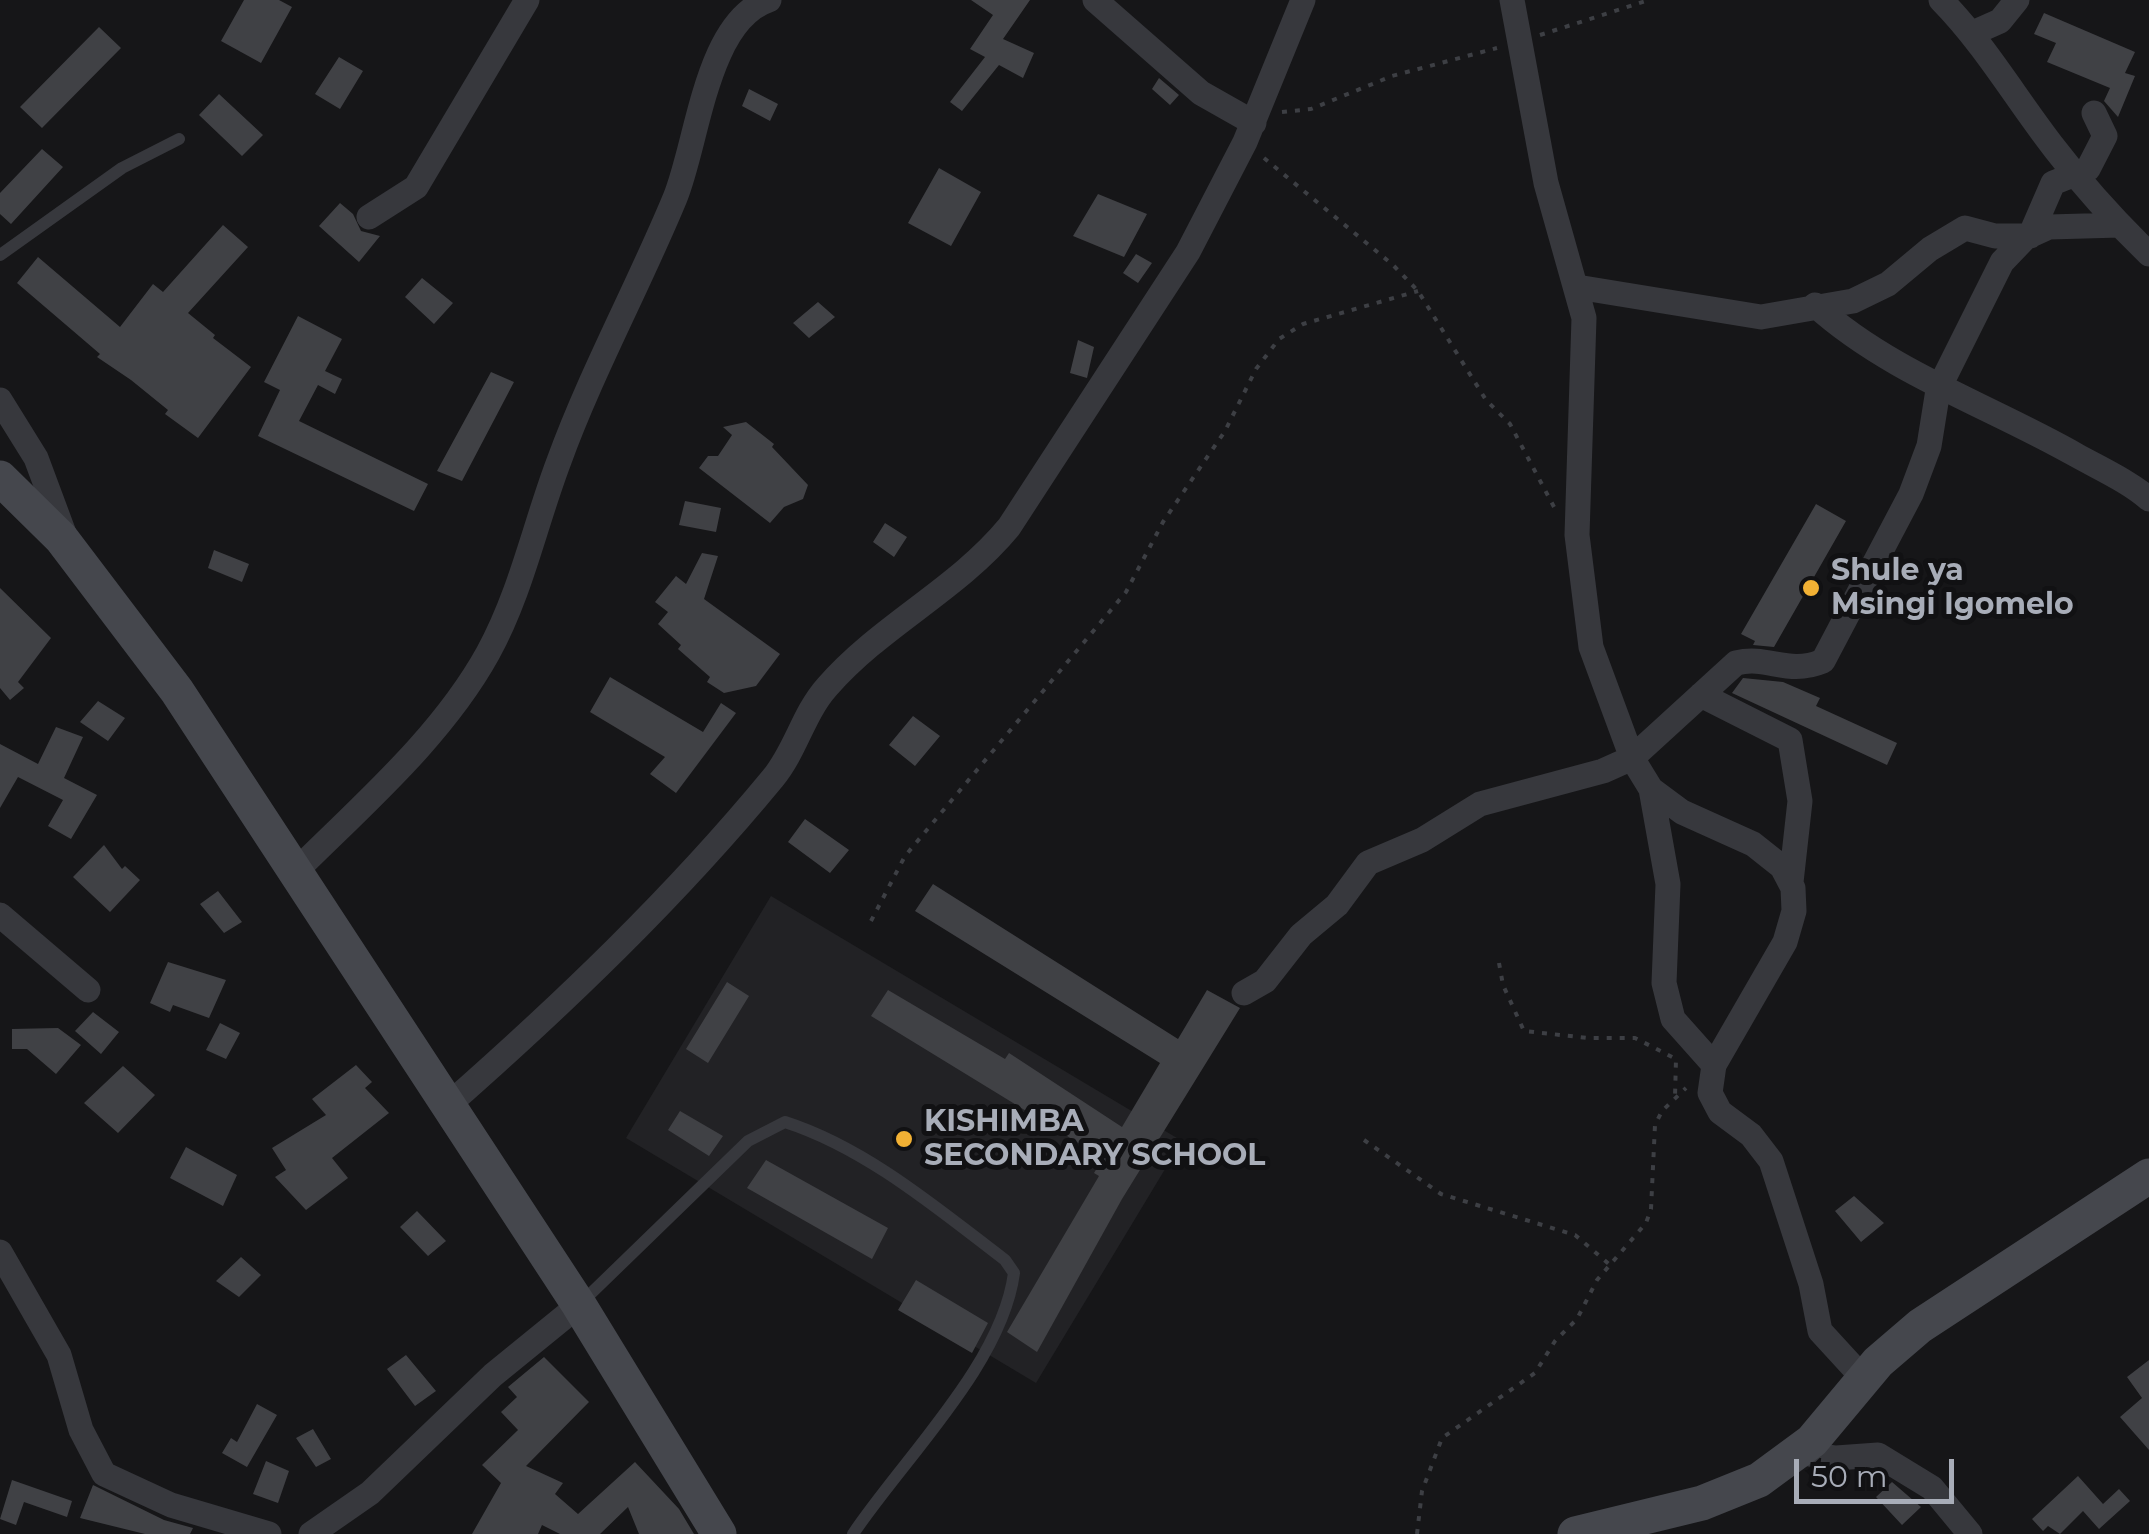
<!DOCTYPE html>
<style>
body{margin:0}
#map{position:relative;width:2149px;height:1534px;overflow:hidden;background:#161618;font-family:Montserrat,sans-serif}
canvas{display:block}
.scale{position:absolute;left:1794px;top:1459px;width:160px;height:45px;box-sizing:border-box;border:5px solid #a8adb8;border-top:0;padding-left:12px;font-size:30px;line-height:35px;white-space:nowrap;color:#a8adb8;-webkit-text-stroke:8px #111113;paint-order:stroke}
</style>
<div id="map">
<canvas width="2149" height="1534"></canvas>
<div class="scale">50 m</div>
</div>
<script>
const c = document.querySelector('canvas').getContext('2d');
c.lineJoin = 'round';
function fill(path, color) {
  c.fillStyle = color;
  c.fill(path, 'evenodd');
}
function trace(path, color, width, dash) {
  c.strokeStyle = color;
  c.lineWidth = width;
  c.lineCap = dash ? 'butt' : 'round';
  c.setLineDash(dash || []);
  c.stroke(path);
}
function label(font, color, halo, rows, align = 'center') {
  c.font = font + ' Montserrat,sans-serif';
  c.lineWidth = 10;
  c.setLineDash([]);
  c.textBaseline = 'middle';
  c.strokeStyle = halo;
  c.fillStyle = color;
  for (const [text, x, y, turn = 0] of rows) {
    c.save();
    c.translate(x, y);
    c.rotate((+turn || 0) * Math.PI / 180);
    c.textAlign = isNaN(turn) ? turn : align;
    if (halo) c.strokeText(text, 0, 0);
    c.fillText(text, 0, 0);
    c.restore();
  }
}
fill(new Path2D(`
 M771,896L1182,1141L1036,1383L626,1138Z`), '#222225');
fill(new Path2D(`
 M244,0H279L292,7L261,63L221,41Z
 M971,0H1030L1003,39L1034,53L1023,78L999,65L962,111L950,102L985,57L970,49L993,15Z
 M2044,13L2135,52L2125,73L2135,76L2118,117L2104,101L2110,88L2047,62L2056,43L2034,34Z
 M99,27L121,48L42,128L20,107Z
 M339,57L363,71L340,109L315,94Z
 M1159,78L1179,95L1170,105L1152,89Z
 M749,89L778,104L770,121L742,106Z
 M219,94L263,135L242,156L199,115Z
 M42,149L63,167L11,224L0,214V193Z
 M939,168L981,192L951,246L908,223Z
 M1098,194L1147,214L1124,257L1073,236Z
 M340,203L353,214L361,231L380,236L359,262L319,226Z
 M223,225L248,247L188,313L215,335L213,338L251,367L198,438L165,414L168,410L131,380L97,357L100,354L17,283L38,257L120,327L153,284L163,292Z
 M1136,254L1152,263L1138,283L1123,273Z
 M422,278L453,303L434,324L405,297Z
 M818,302L835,317L809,338L793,323Z
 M298,316L342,339L325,371L342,379L335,394L318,385L299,421L428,484L414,511L258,436L280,390L264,382Z
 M1078,340L1094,347L1087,378L1070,373Z
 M491,372L514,382L462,481L437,471Z
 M746,422L774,444L772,447L808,485L803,499L784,507L770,523L699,468L708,456H718L732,435L723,427Z
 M685,501L721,508L716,532L679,525Z
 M1816,504L1846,521L1774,647L1753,645L1755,641L1741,634Z
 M885,523L907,537L894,557L873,542Z
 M214,550L249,564L242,582L208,568Z
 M702,553L718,556L704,599L780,654L756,686L724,693L707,682L710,677L678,649L681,645L658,624L668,612L655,602L676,576L686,584Z
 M0,588L51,638L18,682L24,688L10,700L0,688Z
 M610,677L703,732L721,703L736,713L676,793L650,774L665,757L590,712Z
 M1743,678L1783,682L1820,698L1816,706L1897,743L1887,765L1732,693Z
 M98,701L125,718L108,741L80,722Z
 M913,716L940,736L915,766L889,745Z
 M56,727L83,737L64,778L97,795L71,839L48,826L63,800L18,777L0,808V744L38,764Z
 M805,819L849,850L830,873L788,842Z
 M104,845L122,869L125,866L140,880L110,912L73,877Z
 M933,884L1178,1039L1207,990L1240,1008L1122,1199L1037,1352L1007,1332L1099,1176L1094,1173L1103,1158L871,1016L888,990L1005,1059L1009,1053L1122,1127L1160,1063L915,911Z
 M218,891L242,922L224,933L200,904Z
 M168,962L226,980L209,1018L173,1005L170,1012L150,1003Z
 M727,982L749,996L708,1063L686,1049Z
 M93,1012L119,1032L101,1054L75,1031Z
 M220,1023L240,1033L226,1059L206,1050Z
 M58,1028L81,1045L56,1074L27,1049H12V1029Z
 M356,1065L372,1082L365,1088L389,1113L332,1158L348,1178L306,1210L275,1177L286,1170L272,1148L326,1115L312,1099Z
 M123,1066L155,1095L118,1133L84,1103Z
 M680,1111L723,1136L709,1156L668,1130Z
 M186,1147L237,1175L223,1206L170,1178Z
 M766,1160L888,1228L872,1259L747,1188Z
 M1854,1196L1884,1223L1861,1242L1835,1211Z
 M417,1211L446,1241L428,1256L400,1227Z
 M241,1257L261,1275L239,1297L216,1281Z
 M916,1280L988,1323L972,1353L898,1310Z
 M406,1355L436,1391L415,1406L387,1369Z
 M544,1357L589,1402L526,1466L563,1483L555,1494L578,1514L635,1462L679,1509L694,1534H639L628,1507L600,1534H560L542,1525L538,1534H472L501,1483L482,1465L518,1430L501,1412L517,1397L508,1387Z
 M2149,1360V1450L2120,1417L2142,1398L2127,1377Z
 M257,1404L277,1415L247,1467L222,1453L231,1438L237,1442Z
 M313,1429L331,1459L316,1467L296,1438Z
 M266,1461L289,1471L278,1503L253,1494Z
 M2078,1476L2103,1504L2119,1489L2130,1501L2099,1529L2083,1511L2060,1534L2048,1526L2043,1531L2032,1519Z
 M12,1480L72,1501L67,1517L24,1502L16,1525L0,1519Z
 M1892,1482L1921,1507L1902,1525L1876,1497Z
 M93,1485L164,1520L193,1528L190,1534H145L80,1518Z`), '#404145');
trace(new Path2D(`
 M1540,35L1649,0
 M1282,112L1311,109L1392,76L1497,48
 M1264,158L1393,265L1418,291L1486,400L1510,424L1554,507
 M871,921L905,856L1126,592L1163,522L1225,431L1256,369L1279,339L1303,324L1418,291
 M1499,963L1503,985L1524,1031L1588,1038H1635L1676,1059L1675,1097
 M1364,1140L1441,1194L1575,1235L1610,1265
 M1417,1534L1422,1491L1442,1438L1535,1373L1555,1341L1577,1319L1597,1280L1646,1223L1651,1209L1655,1125L1662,1111L1686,1088`), '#3d3f44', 4, [5, 8]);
trace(new Path2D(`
 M0,255L122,168L179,139
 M581,1303L748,1141L785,1122C866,1148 938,1209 1005,1260L1014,1273C1002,1364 904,1458 853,1534`), '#37383d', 12);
trace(new Path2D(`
 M1095,0L1201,93L1254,123
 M1512,0L1546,183L1584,318L1577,535L1591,647L1632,758L1651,789L1682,812L1753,844L1782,867L1793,888L1794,911L1785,942L1714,1065L1710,1093L1720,1112L1751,1135L1771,1161L1811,1284L1820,1331L1864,1379
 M1941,0C1986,46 2016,99 2055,149C2084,187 2115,221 2149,254
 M1973,33L2000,21L2017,0
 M369,217L416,187L527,0
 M1577,287L1761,317L1853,301L1888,284L1930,249L1965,228L1995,236H2030L2053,183L2088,169L2105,136L2094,113
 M1815,305C1889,372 1990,406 2076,455C2101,469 2128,481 2149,499
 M0,400L36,458L68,544
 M1701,695L1790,740L1800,801L1791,882
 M1651,789L1668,884L1664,983L1673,1019L1714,1065
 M293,874C361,806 441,738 488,653C521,593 535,524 559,461C591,373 639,285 675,198C698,142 706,21 769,0
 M0,915L88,990
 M1244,993L1265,981L1301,935L1337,905L1368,863L1422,840L1480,804L1603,771L1632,758L1736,663C1769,655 1787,676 1823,661L1911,494L1929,446L1938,390L2002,262L2025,238L2049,227L2120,225
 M446,1107C562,1005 675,897 773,778C796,750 803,714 827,687C881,625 957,590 1009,527L1188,252L1245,142L1303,0
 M0,1252L59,1355L81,1430L104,1474L171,1505L269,1534
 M1795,1452L1836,1458L1878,1455L1932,1488L1970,1534
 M311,1534L370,1493L493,1375L579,1305`), '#37383d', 25);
trace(new Path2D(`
 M0,478L61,538L177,691L579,1305L719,1534
 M1575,1534L1702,1503L1759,1480L1812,1441L1878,1362L1920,1326L2149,1176`), '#45474d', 35);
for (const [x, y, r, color] of [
 [1811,588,10,"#f2b134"],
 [904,1139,10,"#f2b134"]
]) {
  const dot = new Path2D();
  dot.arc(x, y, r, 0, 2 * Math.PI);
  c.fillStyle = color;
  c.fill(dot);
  trace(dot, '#111113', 4);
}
label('bold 30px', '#a8adb8', '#111113', [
 ["Shule ya",1831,571],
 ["Msingi Igomelo",1831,605],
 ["KISHIMBA",924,1122],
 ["SECONDARY SCHOOL",924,1156]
], 'left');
</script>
